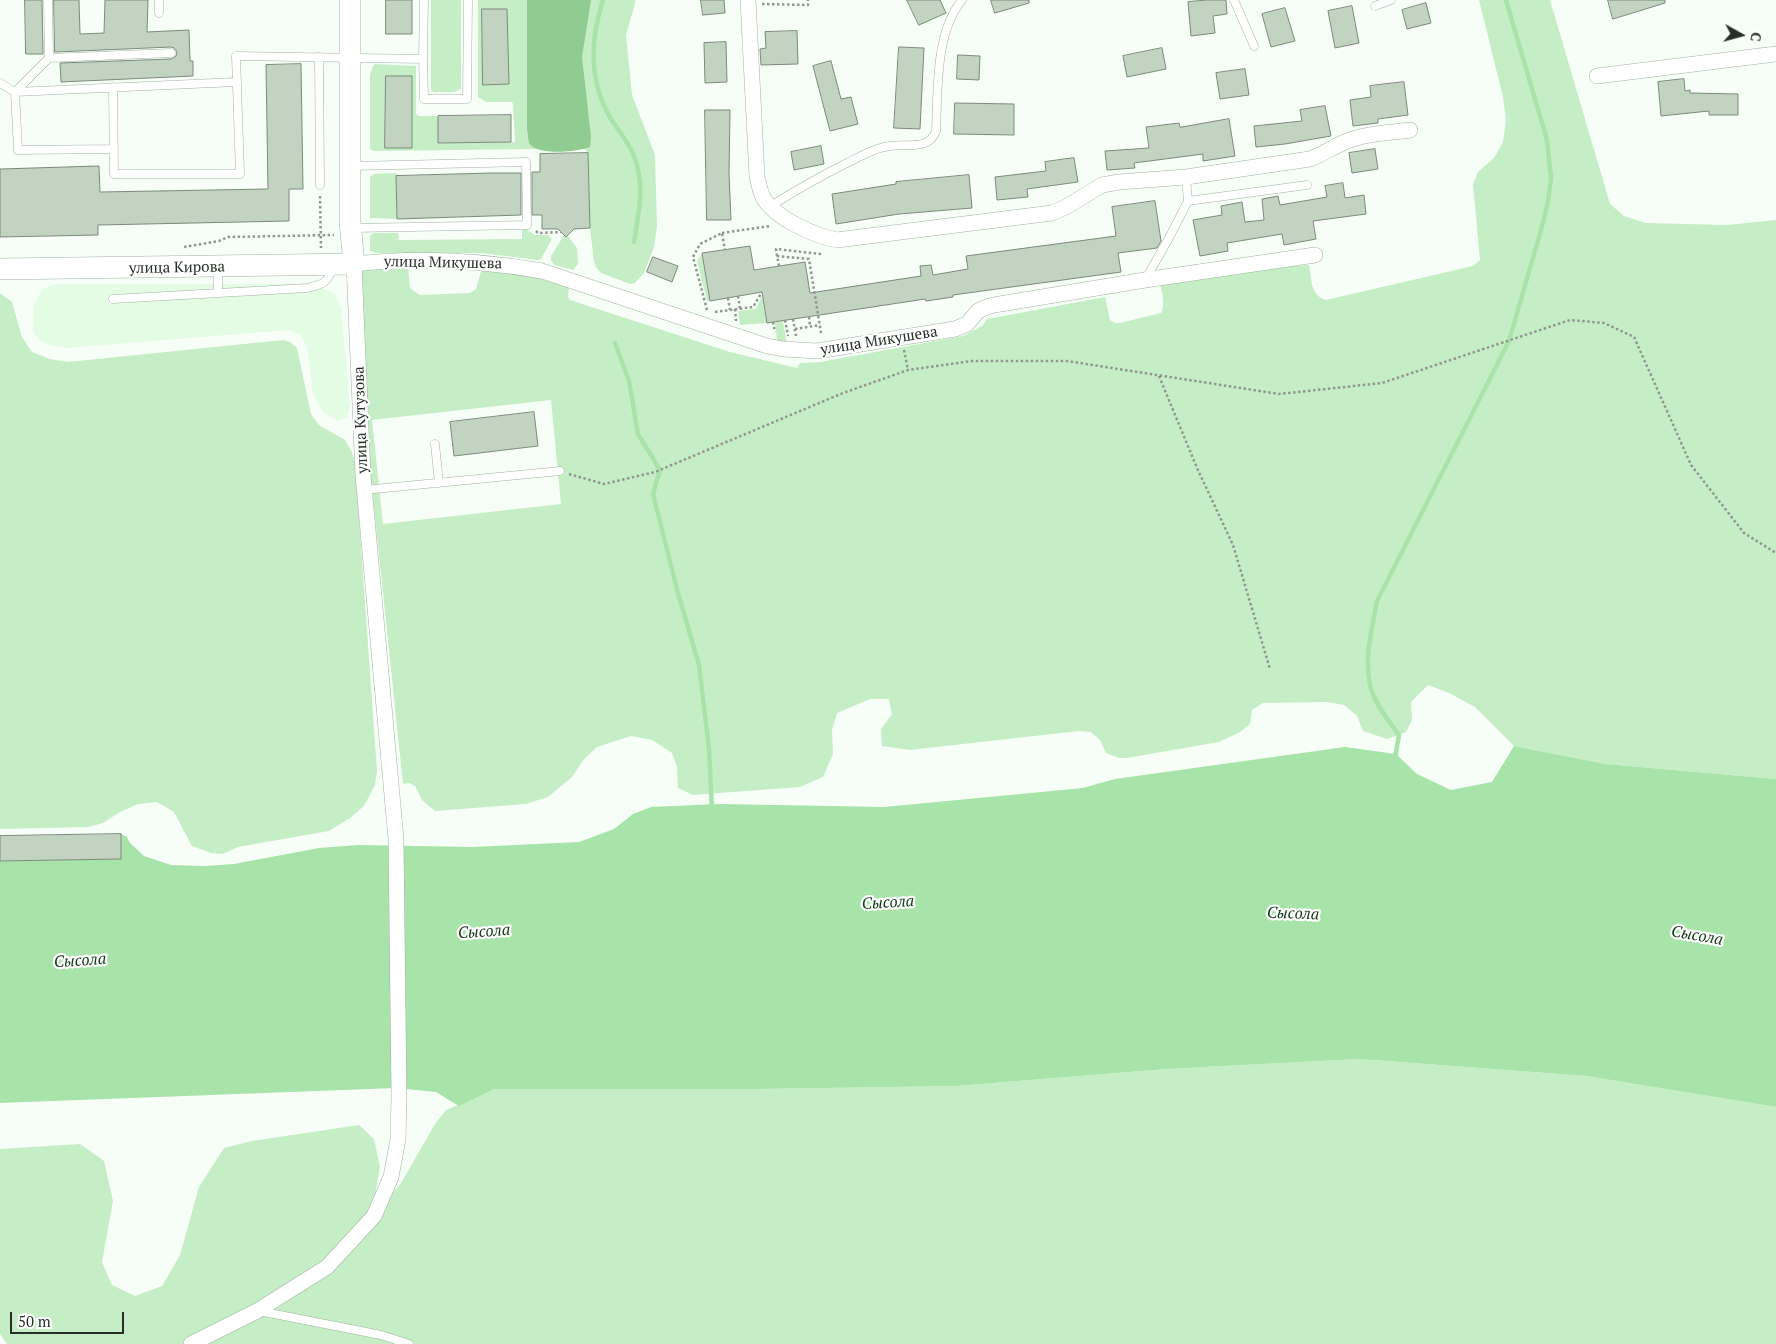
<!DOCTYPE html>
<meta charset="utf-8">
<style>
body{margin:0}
#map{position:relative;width:1776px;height:1344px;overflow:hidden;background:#f7fef7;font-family:"PT Serif",serif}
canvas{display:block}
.north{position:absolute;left:1716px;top:10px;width:50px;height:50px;-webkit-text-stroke:4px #fff;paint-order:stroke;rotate:97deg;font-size:14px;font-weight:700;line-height:20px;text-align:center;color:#272e27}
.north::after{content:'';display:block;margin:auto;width:18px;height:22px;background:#272e27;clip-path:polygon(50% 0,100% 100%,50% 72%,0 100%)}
.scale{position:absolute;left:10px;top:1312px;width:114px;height:22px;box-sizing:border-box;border:2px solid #272e27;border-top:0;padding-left:6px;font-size:15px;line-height:18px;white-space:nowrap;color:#272e27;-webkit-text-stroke:4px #fff;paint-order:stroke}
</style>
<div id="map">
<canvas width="1776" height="1344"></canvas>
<div class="north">С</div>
<div class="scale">50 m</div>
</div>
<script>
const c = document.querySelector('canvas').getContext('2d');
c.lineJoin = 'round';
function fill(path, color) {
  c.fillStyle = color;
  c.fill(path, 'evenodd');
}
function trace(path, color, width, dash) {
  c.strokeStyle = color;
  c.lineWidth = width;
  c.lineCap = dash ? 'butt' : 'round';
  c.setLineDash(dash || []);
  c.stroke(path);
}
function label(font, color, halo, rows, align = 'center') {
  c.font = font + ' "PT Serif",serif';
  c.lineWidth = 4.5;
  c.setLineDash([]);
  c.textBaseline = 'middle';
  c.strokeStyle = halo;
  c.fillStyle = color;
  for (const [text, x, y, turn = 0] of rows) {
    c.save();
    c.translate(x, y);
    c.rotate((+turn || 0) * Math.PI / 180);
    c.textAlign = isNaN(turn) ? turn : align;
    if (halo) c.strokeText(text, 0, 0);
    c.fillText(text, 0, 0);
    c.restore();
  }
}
fill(new Path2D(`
 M53,284H308L324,289L335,294L341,308L350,406L347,417L338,421L323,412L313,394L308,352L301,335L289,330L66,348L49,345L42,342L33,332L34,305L42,290Z`), '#e3fce3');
fill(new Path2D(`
 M431,0H461V89L454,92H434L431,90Z
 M478,0H527V131L529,143L536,149L374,151L370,149V75L373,66L375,64L416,66V114L419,116H438V143L515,142L513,104L512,102H486L478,97Z
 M552,0H636L626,35L632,95L655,155L657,227L654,247L644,273L635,283L630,284L601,273L596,267L594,261L590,228L588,153L557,118Z
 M1479,0H1550L1610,204L1624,216L1646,223L1727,225L1776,220V779L1606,764L1514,746L1475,707L1449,693L1428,685L1411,702L1412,720L1406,732L1387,739L1363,731L1357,716L1344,705L1327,702L1263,703L1252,710L1250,724L1240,732L1219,742L1127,758H1119L1106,753L1100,740L1091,732L1079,731L910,750L882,746L881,729L892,714L889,699H870L837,713L832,730L833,754L823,777L800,787L693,795L678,788L677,767L672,753L652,740L631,736L597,747L584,759L572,777L548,797L526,804L435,811L422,800L415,786L409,783L403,784L365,421L357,268L408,267L410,288L420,295L470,293L476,289L482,268L500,267L567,286L569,289L568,297L570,300L730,352L797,368L800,363L820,362L963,336L982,326L987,319L1105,297L1110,320L1115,323H1120L1161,313C1166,304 1161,289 1159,280L1164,275L1309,265C1312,280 1310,295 1326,300L1473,266L1480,260L1473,184L1478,172L1494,158L1503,142L1506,120L1503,97ZM551,400L561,504L383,524L372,420Z
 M397,173L396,176L397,219L370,218V177L374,174Z
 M526,229L535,235H548L552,239L541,259L538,260L481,253H377L370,251V235L374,233H398L399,240L522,239V230Z
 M564,235L566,237L568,236L577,248L578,264L573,270L554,265L551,260V256Z
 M702,253L710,301H707L697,261Z
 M0,293L12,302L22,337L32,352L50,359L68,362L283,340L290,342L297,348L311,414L319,425L345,440L352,452L355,462L377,771L375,785L364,806L350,818L329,831L238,847L223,854L211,853L192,846L174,812L157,802L138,804L120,812L103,823L88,827L0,829Z
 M762,296L767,323L740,325L738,311L756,309Z
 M783,321L787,345L777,341L775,322Z
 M1359,1059L1586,1076L1776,1107V1344H7L0,1334V1149L80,1144L104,1161L113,1201L102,1262L112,1285L135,1296L162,1286L180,1255L199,1187L224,1148L252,1141L359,1125L374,1139L380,1167L376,1190L387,1199L401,1183L435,1124L446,1110L494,1089H759L956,1086L1167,1069Z`), '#c6eec6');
fill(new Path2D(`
 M527,0H591L582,57L591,137L590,147C578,152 536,156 529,143C528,140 528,134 527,131Z`), '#90cb91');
fill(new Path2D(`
 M1514,746L1606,764L1776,779V1107L1586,1076L1359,1059L1167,1069L956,1086L759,1089H494L459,1106L436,1092L396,1088L0,1103V861L121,859V834L127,837L130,843L144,856L171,865L205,866L234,864L319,848L358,845L473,847L579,842L614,829L633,814L651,807L720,804L884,807L1083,788L1115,779L1345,747L1396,754L1417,774L1451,790L1492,782Z`), '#a8e4a9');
trace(new Path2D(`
 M603,0C590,40 589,82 611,119C621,134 633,148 637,166C644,191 638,217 634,242
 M615,343L629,381L638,434L660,470L653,494L678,593L699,665L709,749L712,809
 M1395,758L1399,735C1389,722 1373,701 1370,685C1364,657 1372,629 1377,601L1509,341L1541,230L1548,202L1551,178L1547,140L1506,0`), '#a8e4a9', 4.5);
const building = new Path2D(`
 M25,0H42L43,54H26Z
 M54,0H79L80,34L104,33L105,0H148L147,32L189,30L190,61H193V76L61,82L60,63L171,59L176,56L177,52L174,48L171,47L55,52Z
 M386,0H412V34H386Z
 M701,0H724L725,13L703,15Z
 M907,0H940L946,13L919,25Z
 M991,0H1029V3L995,13Z
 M1207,0H1226L1227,14L1213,16L1215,33L1191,36L1188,2Z
 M1608,0H1665V3L1613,19Z
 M1426,3L1431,23L1407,29L1402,10Z
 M1352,6L1359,43L1335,48L1328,11Z
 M1285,8L1295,41L1271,47L1262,14Z
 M482,9H507L509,84L483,85Z
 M797,31L798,64L761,65L760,49L766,48L765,32Z
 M726,42L727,82L705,83L704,43Z
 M899,47L924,48L920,129L894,128Z
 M1162,48L1166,69L1127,77L1123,56Z
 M958,55L980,56L979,80L957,79Z
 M831,61L841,99L851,97L858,124L830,131L813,66Z
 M301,64L303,189H289V221L98,225V235L0,237V169L99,166L100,192L268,189L266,65Z
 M1245,69L1249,95L1220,99L1216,73Z
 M386,76H412V148H385Z
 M1684,79L1685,91L1690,90V93L1738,94V115H1709V111L1661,116L1658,82Z
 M1404,82L1408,115L1378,119V123L1353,126L1350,100L1371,97L1370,86Z
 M955,103L1014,104V135L954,134Z
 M1325,106L1331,136L1285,144L1256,147L1254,126L1302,121L1300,110Z
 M705,110H730L729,174L731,220H707Z
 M511,115V142L438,143V116Z
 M1229,119L1235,156L1203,161V154L1134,163L1135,168L1107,170L1105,151L1149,148L1146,127L1179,123L1180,127Z
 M821,146L824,164L794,170L791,152Z
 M1375,149L1378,169L1352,173L1349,153Z
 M588,153L590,228L574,229L566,237L558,229H542V215H532V172H540V154Z
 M1074,158L1078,182L1027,189L1028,197L997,200L995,177L1046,171L1045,162Z
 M492,173H521V215L397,219L396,176Z
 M969,175L972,208L899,214L836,224L832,194L896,184V182Z
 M1343,183L1345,198L1364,195L1366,214L1313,221L1316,239L1284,245L1282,234L1227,243L1228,251L1200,256L1193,220L1222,215L1221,206L1242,202L1245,222L1264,220L1262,199L1278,196L1280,205L1327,197L1325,186Z
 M1155,201L1161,241L1157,248L1118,253L1121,272L953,295V297L926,301L925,299L767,323L762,292L710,301L702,253L750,246L754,270L805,262L810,293L921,276L920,266L931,265L933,275L968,269L966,256L1116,236L1112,207Z
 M653,257L678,266L672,282L647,272Z
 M534,412L538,446L454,456L450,422Z
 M121,834V859L0,861V836Z`);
fill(building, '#c2d4c1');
trace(building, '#7a8b7a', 1);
const lane = new Path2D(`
 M48,0L49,58
 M1234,0L1254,46
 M1375,6L1391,0
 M159,13V0
 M423,56L424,99H467L468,0
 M319,57L320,185
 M0,83L15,92L236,82
 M113,87L114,174H240L236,56L423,59L424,0
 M114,149L18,150L15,92L49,58L171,53
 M352,166L526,162L527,225L353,228
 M1186,177L1188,201L1307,185
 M771,206C796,190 821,176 847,163C861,156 875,148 890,146C907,143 929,151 936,131C938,90 935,33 962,0
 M218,267V293
 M1145,280L1169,238L1188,201
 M113,299L307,288C324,284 326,284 333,268
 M435,444L439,483
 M364,490L560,471
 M259,1311L381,1335L409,1344`);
const street = new Path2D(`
 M748,0L757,177C759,183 760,193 764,199C777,219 815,236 837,240L1052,213L1066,207L1102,185L1119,182L1186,177L1310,159C1323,154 1333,147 1345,142C1365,133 1389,133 1410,130
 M1597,76L1776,54
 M191,1344L257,1311L327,1267L374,1216L391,1177L398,1139L399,1097L396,839L363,475L354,264C417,257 480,260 542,271L767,346L783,349L817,351L955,329L967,324L978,311L984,308L994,305L1145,280L1315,255`);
const secondary = new Path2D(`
 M0,269L354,264L350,222V0`);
trace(lane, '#a1b2a0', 9);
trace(street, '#a1b2a0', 16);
trace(secondary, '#a1b2a0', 22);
trace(new Path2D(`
 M762,4L808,5V0
 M320,196L321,248
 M536,231L538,233L561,232
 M722,233L770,226
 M184,247L219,241L228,237L334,235
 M777,256L776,249L820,254L819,251
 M779,266L777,256L809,259L821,333
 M738,296L740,309
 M728,298L730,310
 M735,309L736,321
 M707,310L693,257L700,244L722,233L725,250
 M715,312L753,307L762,292
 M809,317L810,326
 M793,319L796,336
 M785,320L788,336
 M773,322L775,332
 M795,329L820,325
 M904,350L908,370
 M1159,376L1197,468L1233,545L1270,669
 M569,474L604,484L655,472L843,393L908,370L972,361H1067L1279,394L1382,383L1570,320L1604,323L1634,337L1691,465L1744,533L1776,553`), '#909790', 2.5, [2.5, 2.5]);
trace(lane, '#fff', 8);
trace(street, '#fff', 15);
trace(secondary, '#fff', 21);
label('15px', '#272e27', '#fff', [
 ["улица Микушева",443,263,1],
 ["улица Кирова",177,268,-1],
 ["улица Микушева",879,341,-9],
 ["улица Кутузова",361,420,-92]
]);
label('italic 16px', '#113b15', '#fff', [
 ["Сысола",888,903,-3],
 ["Сысола",1293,914,2],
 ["Сысола",484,932,-4],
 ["Сысола",1697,936,10],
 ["Сысола",80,961,-4]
]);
</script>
